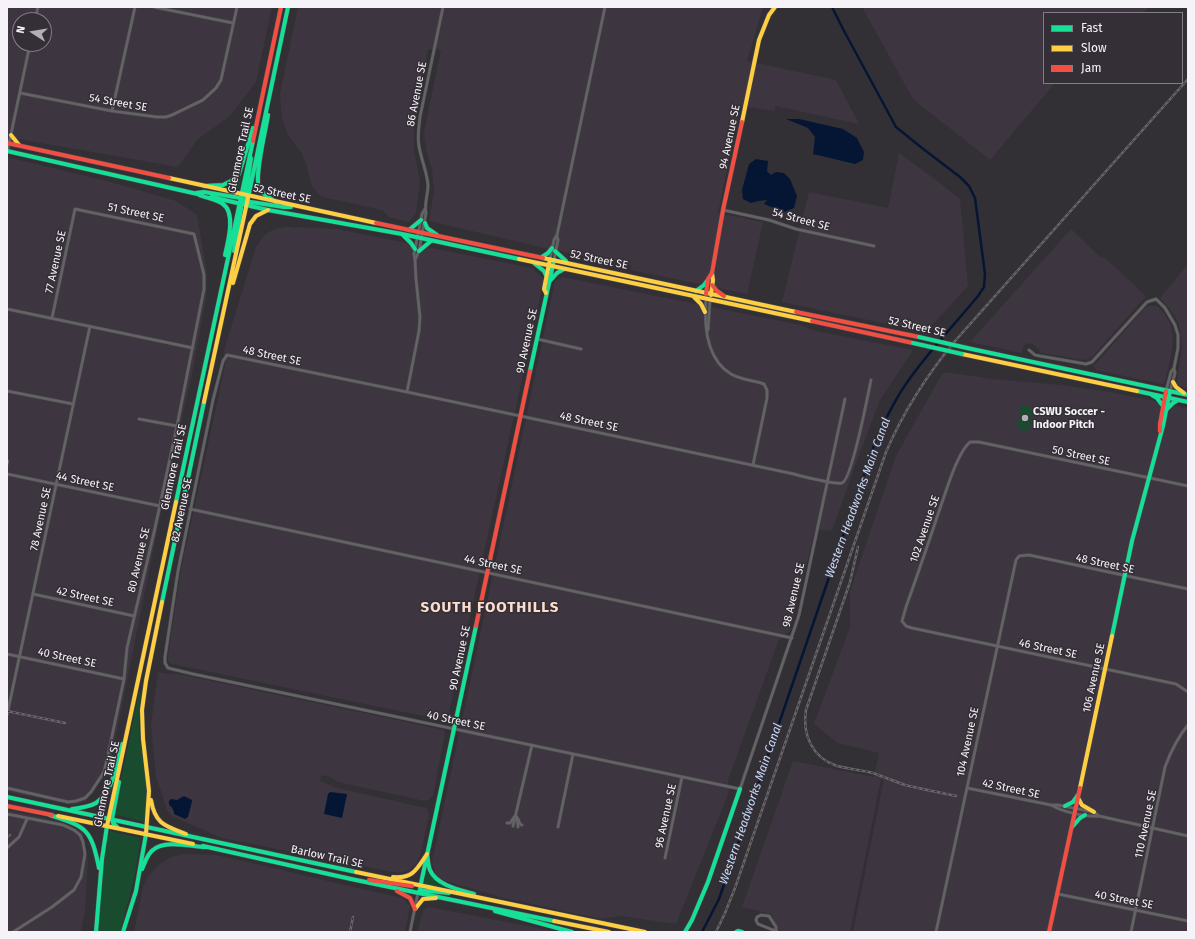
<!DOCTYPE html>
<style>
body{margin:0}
#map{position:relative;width:1195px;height:939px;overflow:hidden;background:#333035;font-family:"Fira Sans",sans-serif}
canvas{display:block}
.frame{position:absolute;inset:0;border:8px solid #f6f3f8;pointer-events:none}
.legend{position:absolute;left:1043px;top:12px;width:140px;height:72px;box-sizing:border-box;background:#342f36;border:1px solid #827d84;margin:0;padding:5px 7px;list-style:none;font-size:12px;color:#f6f3f8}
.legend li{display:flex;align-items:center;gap:8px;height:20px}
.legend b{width:20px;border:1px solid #827d84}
.north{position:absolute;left:12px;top:12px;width:40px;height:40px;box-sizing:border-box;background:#342f36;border:1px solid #827d84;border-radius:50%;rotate:282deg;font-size:11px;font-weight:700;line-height:16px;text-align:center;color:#f6f3f8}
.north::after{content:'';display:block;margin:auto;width:14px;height:18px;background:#b2afb4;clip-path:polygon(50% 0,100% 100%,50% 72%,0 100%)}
</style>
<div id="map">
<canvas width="1195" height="939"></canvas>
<div class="frame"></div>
<ul class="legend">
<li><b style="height:5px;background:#16e098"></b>Fast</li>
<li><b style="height:5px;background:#ffcf43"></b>Slow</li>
<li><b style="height:5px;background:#f24e42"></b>Jam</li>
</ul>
<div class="north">N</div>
</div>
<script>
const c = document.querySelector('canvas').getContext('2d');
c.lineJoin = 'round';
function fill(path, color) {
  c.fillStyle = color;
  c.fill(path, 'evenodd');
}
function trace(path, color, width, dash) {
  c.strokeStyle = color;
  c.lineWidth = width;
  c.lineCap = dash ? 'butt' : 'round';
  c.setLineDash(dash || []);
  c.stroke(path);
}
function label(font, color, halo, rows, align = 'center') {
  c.font = font + ' "Fira Sans",sans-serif';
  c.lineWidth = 3;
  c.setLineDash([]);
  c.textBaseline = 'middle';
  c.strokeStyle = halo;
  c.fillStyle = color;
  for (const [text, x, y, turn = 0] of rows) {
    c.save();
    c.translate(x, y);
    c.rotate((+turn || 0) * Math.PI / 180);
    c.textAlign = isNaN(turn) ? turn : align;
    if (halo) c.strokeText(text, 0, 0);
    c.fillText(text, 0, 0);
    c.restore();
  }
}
fill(new Path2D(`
 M7,7H272L256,82L229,117L198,139L178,167L7,137ZM20,20H44V44H20Z
 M298,7H763L747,61L836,80L859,124L776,106L774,111L740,106L718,213L763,222L747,294L631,270V265L549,249L429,221L434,191L432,169L427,154L424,132L441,50L428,49L414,114V149L420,183L416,213L409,222L389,217L382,210L323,197L317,193L312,186L309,176L307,166L301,152L288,135L282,120L280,94Z
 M862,7H1149L1144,13H1044V83H1055L990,160L913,99Z
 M899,153L940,183L960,199L968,286L926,332L782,302L809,192L888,208Z
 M7,157L107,181L176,201L197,215L207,274L206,298L192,374L161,512L109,770L86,801L74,805L7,792Z
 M286,227H293L294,229L295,227L337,229L532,268L544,279L447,721L172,664L168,661V655L181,569L225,366L224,350L256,247L263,237L269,232L275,229Z
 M1071,229L1099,256L1102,258L1104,257L1146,296L1092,357L1084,360L1041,353L1039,351L1040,349L1039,350L1033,344L1027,343L1023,347L1022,353L970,342Z
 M1188,264V389L1180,386L1177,383L1182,346L1180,329L1177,320L1172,312L1160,298Z
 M562,277L800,325L816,331L913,350L880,400L856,463L832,531L815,529L790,631L779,639L728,780L729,792L676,924L621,916L601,919L500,897L442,880L436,875L432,862L555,281Z
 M1149,306H1157L1164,313L1170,324L1173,336L1172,351L1165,382L1162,384L1096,370L1094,366L1145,308Z
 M945,372L992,379L1061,385L1110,392L1188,408V932H853L884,779H881L850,932H783L779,930L771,914L742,907L793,761L874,777L879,753L838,743L814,724L850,627V591L896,456L942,374Z
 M158,672L169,674L174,673L444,730L445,733L433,796L428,800L425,801L338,782L330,777L321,775L320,781L337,788L426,808L428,810L429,816L420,856L417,863L408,871L398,873L393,872L222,838L172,816L167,810L156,776L151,726Z
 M7,810L64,822L83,833L88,861L85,910L81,932H7Z
 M182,854L215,855L261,865L340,884L403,898L410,906L405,932H134L143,887L148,876L161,863L172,857Z
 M429,907L559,932H560H417L423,911Z`), '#3d3540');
fill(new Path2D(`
 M242,168H243L239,189H237L236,191L224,188V187C234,183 238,177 242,168Z
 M1021,405L1034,408L1029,431L1017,428Z
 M139,692L141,693C139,710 138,728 141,745C144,771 151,797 144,822L114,814Z
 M109,831L141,838L134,879L120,932H98L104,863Z
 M427,870H428C433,879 439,883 448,887V888L424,884Z`), '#194c2f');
fill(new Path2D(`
 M786,119H799L843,129L857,138L864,152L863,160L855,164L813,154L815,137L808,128Z
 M756,159L768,161L767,171L771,175L776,172L784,173L790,179L797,196L794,208L784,212L764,204L767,200L759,201L751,203L743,199L742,190L749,164Z
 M330,792L347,794L342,818L324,814L328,794Z
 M184,796L192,800V801L188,817L185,819L174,814C174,813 174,811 173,810C172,806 168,806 169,801L171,799L177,800Z`), '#051634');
trace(new Path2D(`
 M702,932L719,899L877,437C886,418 895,399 908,381C929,351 955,324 978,296L984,287L985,274L975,198L969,186L960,177L922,148L896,127L843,29L832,7`), '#051634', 2.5);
const street = new Path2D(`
 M154,7L233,23
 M35,20L38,7
 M20,93L112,111L157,117H166L172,115L203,100L216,88L221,80L237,7
 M112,111L135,7
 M7,153L30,44
 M723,210L769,220L796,229L874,246
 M550,259L554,240L557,235L605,7
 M415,260L419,251L426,213C424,204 428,195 428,185C427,172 421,159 419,146C417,136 419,127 420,117L443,7
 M554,260L558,240L557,236
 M706,299C704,325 706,359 731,374C741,380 753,380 764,384L767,390V398L753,465
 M7,309L193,348
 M708,330L710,300
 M537,339L581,349
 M1029,350L1035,355L1040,356L1086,364L1092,362L1147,302L1156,299L1165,308L1175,325L1178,335V348L1174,368L1175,373L1170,391
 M7,391L73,404
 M1166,391L1171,372L1174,368
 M407,392L419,331L420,317L416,279L415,260L414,254L422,214L425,209
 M845,399L799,615L740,789L193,674L168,668L165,663V657L178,571L213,400L223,361L227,355L407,392L794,474C801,476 837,485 842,483C852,480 868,394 871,380
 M139,419L177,426
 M7,474L160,506
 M1188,486L979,442H970C956,454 945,496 938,514C928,545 917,576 906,607L902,621L906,626L912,628L1176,684L1188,692
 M190,509L792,638
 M33,594L134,616
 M7,654L124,679
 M7,715L90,326
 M7,788L68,802L76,801L85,798L91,792L104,772L108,755L124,679L127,648L155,528L177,426L204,289V275L194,234L75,209L52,318
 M967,788L1051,805C1063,812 1085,817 1099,816L1188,836
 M1053,805H1058L1094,812L1098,815
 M7,814L63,825L74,830L80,835L83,842L85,854L81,877L74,890L52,907L13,932
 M517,817L518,827
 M518,819L520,824L522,825
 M507,823H510L515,816
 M513,826L532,745
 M558,827L573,754
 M7,848L19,837L27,819
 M665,858L682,777
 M1058,894L1188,921
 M776,931V927L769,916L761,915L757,917L756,920L758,924L778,932
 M410,932L418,893
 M936,932L1016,560L1019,556L1029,555L1188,589
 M1131,932L1165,767C1171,751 1177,738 1188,725`);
const fast = new Path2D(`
 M268,115C266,130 254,175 259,188C262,194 270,198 276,202
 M7,151L202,195
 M204,186L223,185L231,181L239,174L253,128
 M196,193L204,192L241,198
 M199,195C207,198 216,199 223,204C236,213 228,242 225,255
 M211,197L268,210L402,234L519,259
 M248,198L288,7
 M244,201L284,207H291
 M246,203V192L251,158
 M425,223L427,228L437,235
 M409,230L421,220
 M403,235L411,243L415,249
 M234,251L241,209L242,196
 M419,251L431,241
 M555,251L566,261
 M542,257L548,253L552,248
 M534,263L544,271L546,275
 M549,282L557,273L564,269
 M696,291L704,285L707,281
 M967,348L1188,395
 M530,371L554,260
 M1137,391L1188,402
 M1152,395L1157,398L1163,406
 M1166,410L1173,403L1178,400
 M176,502L253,141
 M162,602L204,402
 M1112,636L1132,541L1163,426L1170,391
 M7,797L356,872
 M1065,806L1073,802L1078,795
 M72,809C80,808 89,807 96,803C114,790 117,763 122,744
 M50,815C87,827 91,829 99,868
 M1072,827L1080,818L1085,815
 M118,828L113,823L112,819L119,782
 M203,846L351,879L554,921
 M427,854C428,859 428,865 430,870C436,885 460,890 474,894
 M142,869C145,863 147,854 153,850C164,840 190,846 205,847
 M420,888L476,626
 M418,893L420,890L449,893
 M495,911L572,932
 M96,932L102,859L107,826
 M123,932L136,891L146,834
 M685,932L692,920L708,882L740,789
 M736,932L738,931L742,932`);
const slow = new Path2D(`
 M742,122L759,40L769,15L775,7
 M11,135L19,145
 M169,178L376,223
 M543,258L796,312
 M519,259L812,321
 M233,283L250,224L256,216L268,210
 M546,293L544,289L550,259
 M711,295L713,280L712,273
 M694,297L701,304L705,312
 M962,354L1137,391
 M1173,382L1176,387L1184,393
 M204,402L248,198
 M1080,788L1112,636
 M1078,798L1082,805L1094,812
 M151,800C155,824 165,826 186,834
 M58,816L193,844
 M107,826L176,502
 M146,834L149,791L143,739L142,710L146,681L162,602
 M356,872L645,932
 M393,877C413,879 417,869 427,854
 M415,909L423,899L436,898
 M554,921L609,932`);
const jam = new Path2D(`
 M253,141L281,7
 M7,143L169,178
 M376,223L543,258
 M712,285L717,291L724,296
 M706,294L708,279L712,273L723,210L742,122
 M796,312L919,337
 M812,321L913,343
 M1160,431V424L1166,391
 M476,626L530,371
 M7,806L52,815
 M369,880L412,886
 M397,891L410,898L415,909
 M1049,932L1080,788`);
trace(street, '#504d51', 3.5);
trace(fast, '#504d51', 5);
trace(slow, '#504d51', 5);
trace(jam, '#504d51', 5);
trace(street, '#636264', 2.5);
trace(fast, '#16e098', 4);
trace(slow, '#ffcf43', 4);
trace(jam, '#f24e42', 4);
const rail = new Path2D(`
 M7,465L8,461
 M858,547L850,582L806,710C802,734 812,758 837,766C849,769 861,770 873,773C884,777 894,781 905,785C921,789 939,792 956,796
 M7,711L65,723
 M7,837L10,835
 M350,932L353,917
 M716,932L725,913L735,888L886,452C904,410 926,376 955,341L1188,79`);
trace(rail, '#69666a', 2.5);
trace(rail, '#342f36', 1, [3]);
const fastBridge = new Path2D(`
 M919,337L967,348
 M913,343L962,354`);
trace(fastBridge, '#504d51', 5, []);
trace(fastBridge, '#16e098', 4);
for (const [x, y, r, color] of [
 [1025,418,4,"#b2afb4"]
]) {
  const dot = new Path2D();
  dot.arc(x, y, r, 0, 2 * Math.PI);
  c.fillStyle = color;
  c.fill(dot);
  trace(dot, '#342f36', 1.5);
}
label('11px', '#f6f3f8', '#342f36', [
 ["86 Avenue SE",417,94,-79],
 ["54 Street SE",118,103,10],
 ["94 Avenue SE",730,137,-78],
 ["Glenmore Trail SE",241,150,-78],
 ["52 Street SE",282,194,12],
 ["51 Street SE",136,213,12],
 ["54 Street SE",801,220,15],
 ["52 Street SE",599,260,12],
 ["77 Avenue SE",56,262,-78],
 ["52 Street SE",917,327,13],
 ["90 Avenue SE",527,341,-78],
 ["48 Street SE",272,356,12],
 ["48 Street SE",589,422,12],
 ["50 Street SE",1081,456,12],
 ["Glenmore Trail SE",174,467,-78],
 ["44 Street SE",85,482,12],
 ["82 Avenue SE",182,510,-78],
 ["78 Avenue SE",41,519,-78],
 ["102 Avenue SE",925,529,-71],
 ["80 Avenue SE",139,560,-77],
 ["48 Street SE",1105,564,12],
 ["44 Street SE",493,565,12],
 ["98 Avenue SE",794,595,-77],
 ["42 Street SE",85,597,12],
 ["46 Street SE",1048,649,12],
 ["40 Street SE",67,658,12],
 ["90 Avenue SE",460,658,-78],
 ["106 Avenue SE",1094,678,-78],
 ["40 Street SE",456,721,12],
 ["104 Avenue SE",968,742,-78],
 ["Glenmore Trail SE",107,784,-78],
 ["42 Street SE",1011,789,12],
 ["96 Avenue SE",666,816,-78],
 ["110 Avenue SE",1146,824,-78],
 ["Barlow Trail SE",327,857,12],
 ["40 Street SE",1124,900,11]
]);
label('bold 11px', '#f6f3f8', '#342f36', [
 ["CSWU Soccer -",1033,412],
 ["Indoor Pitch",1033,425]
], 'left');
label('italic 12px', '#c5daf9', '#342f36', [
 ["Western Headworks Main Canal",858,498,-70],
 ["Western Headworks Main Canal",751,804,-71]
]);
c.letterSpacing = '1px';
label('bold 15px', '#fcddce', '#342f36', [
 ["SOUTH FOOTHILLS",490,608]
]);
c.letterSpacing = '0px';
</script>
